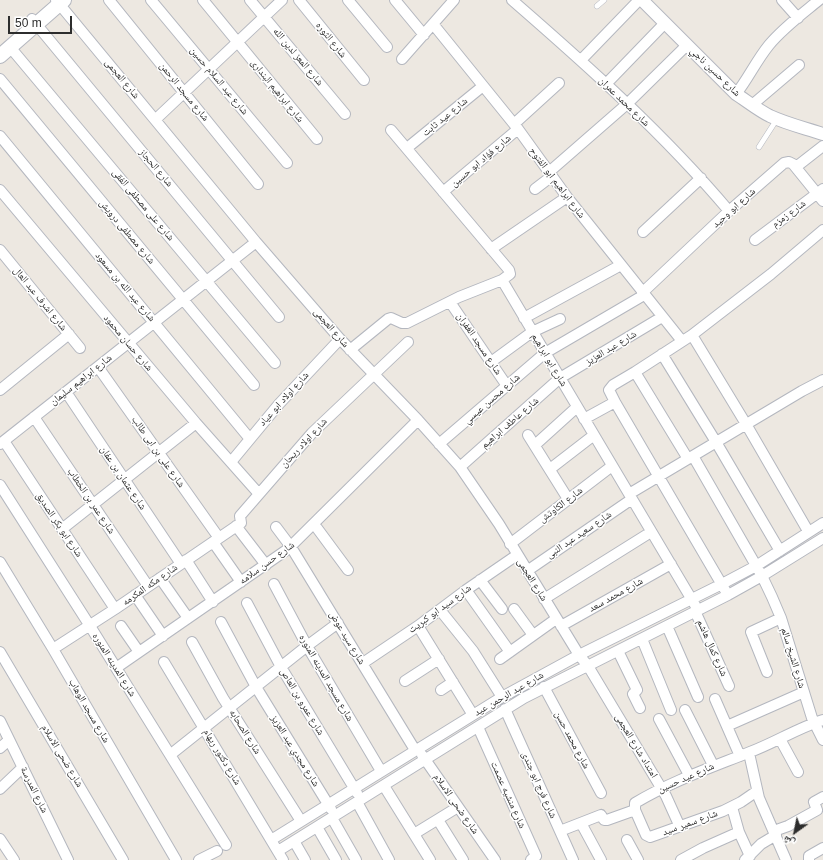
<!DOCTYPE html>
<meta charset="utf-8">
<style>
body{margin:0}
#map{position:relative;width:823px;height:860px;overflow:hidden;background:#ede8e1;font-family:Helvetica,"Noto Naskh Arabic",sans-serif}
canvas{display:block}
.north{position:absolute;left:775px;top:812px;width:40px;height:40px;-webkit-text-stroke:3px #fff;paint-order:stroke;rotate:213deg;font-size:11px;font-weight:700;line-height:16px;text-align:center;color:#2d2d2d}
.north::after{content:'';display:block;margin:auto;width:14px;height:18px;background:#2d2d2d;clip-path:polygon(50% 0,100% 100%,50% 72%,0 100%)}
.scale{position:absolute;left:8px;top:16px;width:64px;height:18px;box-sizing:border-box;border:2px solid #2d2d2d;border-top:0;padding-left:5px;font-size:12px;line-height:14px;white-space:nowrap;color:#2d2d2d;-webkit-text-stroke:3px #fff;paint-order:stroke}
</style>
<div id="map">
<canvas width="823" height="860"></canvas>
<div class="north">ش</div>
<div class="scale">50 m</div>
</div>
<script>
const c = document.querySelector('canvas').getContext('2d');
c.lineJoin = 'round';
function trace(path, color, width, dash) {
  c.strokeStyle = color;
  c.lineWidth = width;
  c.lineCap = dash ? 'butt' : 'round';
  c.setLineDash(dash || []);
  c.stroke(path);
}
function label(font, color, halo, rows, align = 'center') {
  c.font = font + ' Helvetica,"Noto Naskh Arabic",sans-serif';
  c.lineWidth = 3;
  c.setLineDash([]);
  c.textBaseline = 'middle';
  c.strokeStyle = halo;
  c.fillStyle = color;
  for (const [text, x, y, turn = 0] of rows) {
    c.save();
    c.translate(x, y);
    c.rotate((+turn || 0) * Math.PI / 180);
    c.textAlign = isNaN(turn) ? turn : align;
    if (halo) c.strokeText(text, 0, 0);
    c.fillText(text, 0, 0);
    c.restore();
  }
}
const service = new Path2D(`
 M597,6L604,0
 M759,147L777,119`);
const minor = new Path2D(`
 M56,0L256,242L340,339L418,420L460,467L499,524L579,655L588,666L666,796L680,827
 M109,0L258,184
 M151,0L287,163
 M203,0L317,139
 M250,0L345,114
 M299,0L364,80
 M348,0L387,47
 M395,0L424,35
 M512,0C588,66 664,134 729,211
 M782,0L798,18
 M32,19L279,317
 M433,24L518,129L567,197L682,341
 M10,47L275,363
 M402,59L454,0
 M581,60L639,0
 M0,79L254,385
 M606,84L665,23
 M736,94C748,79 756,61 769,45C783,28 802,14 819,0
 M752,105L799,65
 M156,119L282,0
 M514,124L559,83
 M0,136L250,439
 M407,148L483,86
 M796,167L823,146
 M549,172L627,104L687,45
 M535,189L552,176
 M0,190L196,423L259,494
 M443,192L518,129
 M643,232L701,178
 M755,240L823,189
 M491,249L567,197
 M0,250L80,348
 M502,280L695,605
 M642,293L729,211L784,163L789,162L793,164L823,201
 M450,302L507,386
 M524,318L621,265
 M692,335L746,424L808,531
 M350,350L388,319L391,318L402,323H407L459,297L502,280L510,274L509,270L391,130
 M662,354L716,442L780,551
 M491,362L532,332L560,319
 M98,367L219,538
 M635,372L688,459
 M0,390L69,334
 M66,392L181,564
 M34,417L148,586
 M584,419L615,402
 M528,435L568,499
 M4,441L115,609
 M0,444L256,242
 M439,444L545,353L644,295
 M535,445L577,407
 M693,456L762,576L772,597L781,618L812,718L823,740
 M231,462L279,404L340,339
 M460,467L560,378L662,317
 M550,469L594,435
 M0,485L90,626L226,845
 M629,494L802,391L823,380
 M314,524L348,570
 M236,526L266,565
 M276,527L291,547L415,750
 M62,529L196,423
 M213,542L241,582
 M510,544L612,466
 M186,560L213,602
 M0,562L53,649L176,860
 M527,571L632,499
 M160,578L188,618
 M480,580L502,609
 M274,584L307,646L381,771
 M466,590L510,652
 M725,590L615,402L609,390L613,385L635,372L692,335L771,274L823,230
 M135,595L163,636
 M544,599L651,532
 M247,603L281,667L357,793
 M514,609L533,635
 M440,610L473,651L502,697
 M695,611L729,686
 M221,622L256,687L331,809
 M121,626L139,652
 M418,626L473,715
 M561,626L671,564
 M667,626L698,697
 M642,639L671,710
 M192,642L223,698L301,821
 M53,649L115,609L241,523L240,516L312,433L408,342
 M618,651L637,690L633,694L640,708
 M0,652L123,860
 M500,659L556,619
 M164,662L283,860
 M363,663L418,626L466,590L517,555
 M116,668L288,549L418,420
 M767,672L751,632L781,618
 M405,681L439,659
 M544,687L601,793
 M441,690L453,682
 M715,699L740,756
 M505,709L573,860
 M685,710L713,765
 M659,719L689,775
 M0,721L68,860
 M727,726L804,692
 M478,727L536,856L531,860
 M780,739L798,772
 M0,748L9,740
 M749,753L759,798L786,860
 M170,755L307,646L338,623
 M422,755L495,860
 M384,786L430,860
 M0,789L23,767
 M357,802L389,860
 M732,807L739,832L750,856
 M635,810L646,835L650,837L723,811L741,802L757,791
 M332,818L356,860
 M438,820L463,860
 M581,823L601,860
 M317,827L336,860
 M560,831L601,815L604,820H607L635,810V803C672,781 710,768 750,752C774,743 798,728 823,720
 M774,831L788,826L817,810L814,802L823,797
 M414,834L458,807
 M0,839L14,860
 M271,840L502,697L579,655L722,584L756,566L823,523
 M627,840L638,860
 M294,841L305,860
 M278,851L524,698L728,595L762,576L823,538
 M199,860L217,851
 M681,860L703,848L739,832
 M745,860L761,844L776,835
 M809,860V856L823,848`);
const tertiary = new Path2D(`
 M642,0L736,94C747,101 758,110 770,116C787,124 805,128 823,134`);
const secondary = new Path2D(`
 M0,56L64,0`);
trace(service, '#b4b7bf', 6);
trace(minor, '#b4b7bf', 12);
trace(tertiary, '#b4b7bf', 14);
trace(secondary, '#b4b7bf', 16);
trace(service, '#fff', 5);
trace(minor, '#fff', 10);
trace(tertiary, '#fff', 12);
trace(secondary, '#fff', 14);
label('10px', '#2d2d2d', '#fff', [
 ["شارع الثوره",331,40,51],
 ["شارع المعز لدين الله",298,57,50],
 ["شارع حسين ناجي",715,72,44],
 ["شارع العجمى",122,79,50],
 ["شارع عبد السلام حسين",219,81,50],
 ["شارع ابراهيم البندارى",277,91,51],
 ["شارع مسجد الرحمن",184,92,51],
 ["شارع محمد عمران",624,102,44],
 ["شارع عيد ثابت",445,117,-39],
 ["شارع فؤاد ابو حسين",481,161,-40],
 ["شارع الحجاز",156,168,50],
 ["شارع ابراهيم ابو الفتوح",557,183,53],
 ["شارع على مصطفى الفقى",143,205,50],
 ["شارع ابو وحيد",734,208,-42],
 ["شارع زمزم",789,214,-36],
 ["شارع مصطفى درويش",127,232,50],
 ["شارع عبد الله بن مسعود",125,287,50],
 ["شارع اشرف عبد العال",40,299,51],
 ["شارع العجمى",331,328,49],
 ["شارع حسان محمود",128,343,50],
 ["شارع مسجد الغفران",479,344,56],
 ["شارع عبد العزيز",611,348,-31],
 ["شارع ابو ابراهيم",549,360,59],
 ["شارع ابراهيم سليمان",81,380,-38],
 ["شارع اولاد ابو عياد",284,399,-48],
 ["شارع محسن عيسي",492,399,-41],
 ["شارع عاطف ابراهيم",510,423,-41],
 ["شارع اولاد ريحان",304,443,-47],
 ["شارع على بن ابى طالب",158,452,55],
 ["شارع عثمان بن عفان",123,478,56],
 ["شارع عمر بن الخطاب",91,501,56],
 ["شارع الكاوتش",561,505,-37],
 ["شارع ابو بكر الصديق",59,525,56],
 ["شارع سعيد عبد النبى",579,535,-34],
 ["شارع حسن سلامه",267,563,-36],
 ["شارع العجمى",532,580,58],
 ["شارع مكه المكرمه",150,585,-35],
 ["شارع محمد سعد",616,595,-29],
 ["شارع سيد ابو كبريت",440,609,-36],
 ["شارع سيد عوض",347,638,59],
 ["شارع كمال هاشم",712,648,66],
 ["شارع الشيخ سالم",793,658,73],
 ["شارع المدينه المنوره",114,665,58],
 ["شارع مسجد المدينه المنوره",326,678,60],
 ["شارع عبد الرحمن عيد",509,694,-30],
 ["شارع عمرو بن العاص",302,702,59],
 ["شارع مسجد الوهاب",89,711,60],
 ["شارع الصحابه",245,732,58],
 ["شارع محمد حسن",572,740,62],
 ["امتداد شارع العجمى",636,746,59],
 ["شارع مجدي عبد العزيز",295,751,58],
 ["شارع ضحى الاسلام",62,756,59],
 ["شارع دكتور ريهام",222,757,59],
 ["شارع عيد حسين",686,778,-24],
 ["شارع فرج ابو جندى",539,785,66],
 ["شارع المدرسة",34,790,64],
 ["شارع منشيه عصمت",508,795,66],
 ["شارع ضحى الاسلام",456,804,55],
 ["شارع سمير سيد",690,823,-20]
]);
</script>
